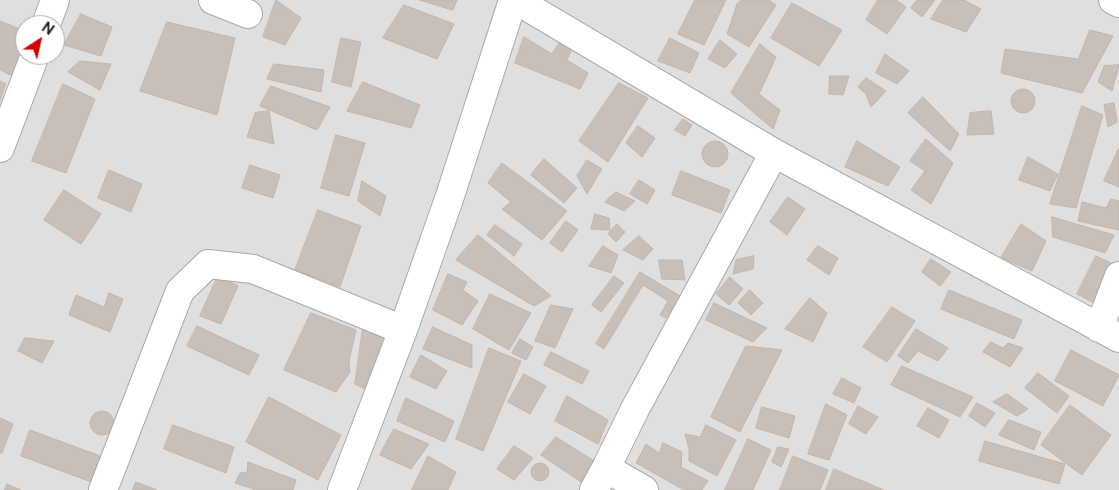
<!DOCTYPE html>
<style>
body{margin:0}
#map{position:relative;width:1119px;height:490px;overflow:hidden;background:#f2efe9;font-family:"Public Sans",sans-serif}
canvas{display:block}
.north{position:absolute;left:15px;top:15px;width:50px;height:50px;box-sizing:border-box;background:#fff;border:1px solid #a7a7a7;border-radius:50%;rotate:35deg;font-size:14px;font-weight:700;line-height:20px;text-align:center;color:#222}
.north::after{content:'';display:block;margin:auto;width:18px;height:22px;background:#d40000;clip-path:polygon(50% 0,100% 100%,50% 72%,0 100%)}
</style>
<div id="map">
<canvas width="1119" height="490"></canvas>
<div class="north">N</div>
</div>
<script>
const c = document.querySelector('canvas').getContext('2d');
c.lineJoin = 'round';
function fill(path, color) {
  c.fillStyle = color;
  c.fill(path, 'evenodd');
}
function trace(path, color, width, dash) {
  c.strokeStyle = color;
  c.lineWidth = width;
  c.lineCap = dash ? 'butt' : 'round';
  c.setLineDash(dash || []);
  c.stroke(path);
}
fill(new Path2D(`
 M0,0H1119V490H0ZM25,25H55V55H25Z`), '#e0dfdf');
const building = new Path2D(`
 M276,0L301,18L285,45L263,37Z
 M420,0H457L453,10Z
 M695,0H726L704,45L678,34Z
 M741,0H769L776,5L749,47L727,34L737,4Z
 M878,0H896L906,7L887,34L866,20Z
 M917,0H935L922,17L911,8Z
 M943,0H964L981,9L966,32L931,19Z
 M792,3L842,30L819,66L771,38Z
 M404,5L454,24L437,59L383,38Z
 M81,14L112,27L101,56L64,45Z
 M0,21L25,31V41L13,76L0,70Z
 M167,22L235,38L217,115L140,91Z
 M1090,30L1113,36L1082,93L1001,73L1005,49L1078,59Z
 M524,37L552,54L559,43L571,51L567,60L588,73L580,89L515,63Z
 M341,38L361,42L351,87L332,82Z
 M670,38L699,53L690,73L658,61Z
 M720,40L737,54L725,68L708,59Z
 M760,44L776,57L759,94L780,110L773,129L731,93Z
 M885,54L909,71L897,84L876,73Z
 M80,61L111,64L100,90L68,72Z
 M274,64L324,70L321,92L267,79Z
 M1119,65L1112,91L1098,82L1104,66Z
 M830,76H849L843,95L829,94Z
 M866,78L886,91L871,107L866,94L858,87Z
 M0,81L6,84L0,100Z
 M363,82L420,105L411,128L347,111Z
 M619,83L648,98L608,162L579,141Z
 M63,84L95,99L66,173L32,161Z
 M271,86L330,107L317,130L260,106Z
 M1011 101a12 12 0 1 1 24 0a12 12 0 1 1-24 0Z
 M923,97L959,134L950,151L908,113Z
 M1114,103L1117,122L1108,127L1104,105Z
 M1082,106L1103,115L1076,208L1050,204Z
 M269,111L274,144L247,137L255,113Z
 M991,111L994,134L967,135L970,113Z
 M683,119L692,125L685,136L675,130Z
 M638,126L655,138L642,157L626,143Z
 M336,135L365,143L349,196L321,188Z
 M926,139L953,163L931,204L911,190L925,171L910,161Z
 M857,141L900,167L888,186L845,167Z
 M702 154a13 13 0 1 1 26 0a13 13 0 1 1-26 0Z
 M1119,148V187L1104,181Z
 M1028,157L1058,174L1050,191L1019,180Z
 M544,159L577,188L564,203L531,175Z
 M587,160L602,169L587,194L577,176Z
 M502,163L567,211L542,240L502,209L511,202L488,183Z
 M250,165L280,175L273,198L242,188Z
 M109,170L142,184L131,212L98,198Z
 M681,171L730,190L721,213L672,195Z
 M639,180L655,190L647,204L630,194Z
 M362,181L386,196L380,216L358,201Z
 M64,190L101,214L81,244L44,220Z
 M616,192L635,201L624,211L605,202Z
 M788,197L805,209L787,235L770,222Z
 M1111,199L1119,201V230L1078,221L1082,202L1106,208Z
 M318,210L361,226L340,287L295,270Z
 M595,214L609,218L610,230L591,229Z
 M1052,217L1114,235L1105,253L1053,237Z
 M566,221L578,230L562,252L550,243Z
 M617,224L625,232L616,242L608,234Z
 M1021,224L1046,241L1032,271L1001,258Z
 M495,225L522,244L514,256L487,235Z
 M478,235L551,296L534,306L456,260Z
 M639,236L653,249L643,260L623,250Z
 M603,246L618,255L611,273L589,266Z
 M818,246L838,258L829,275L807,260Z
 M754,256L753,269L733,274L736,260Z
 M1096,256L1113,264L1094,303L1077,294Z
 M931,259L951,272L940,286L922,272Z
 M659,260H682L685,280L662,279Z
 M640,272L680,296L666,318L660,315L668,301L643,285L604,349L596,344Z
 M448,274L467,282L463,290L478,301L462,325L433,310Z
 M218,276L238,286L221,324L200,316Z
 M614,276L624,283L601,312L592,305Z
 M730,277L743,289L729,305L716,294Z
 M750,290L763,303L751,315L738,303Z
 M949,290L1022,320L1014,339L941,309Z
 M109,293L123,299L110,332L69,315L76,295L104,307Z
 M490,294L531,313L509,350L473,329Z
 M810,298L827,313L813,342L785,329Z
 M714,303L767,328L753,342L706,320Z
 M551,305L573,309L555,348L535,341Z
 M892,307L915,321L887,362L863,347Z
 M311,313L356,330L349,361L350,372L336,392L284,370Z
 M197,326L259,355L249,375L187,346Z
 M433,327L472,345V368L423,349Z
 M363,328L384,333L367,390L355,384Z
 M916,329L948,348L938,361L918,351L908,363L898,356Z
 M25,338L54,341L42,363L18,351Z
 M520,339L533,347L526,360L512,353Z
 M991,342L1003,348L1008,343L1023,348L1010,367L983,352Z
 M746,346L782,350L740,432L711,417Z
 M489,348L521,361L483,451L456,439Z
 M1071,350L1119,375L1103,406L1055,381Z
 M551,352L589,371L582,384L544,365Z
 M421,355L447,371L436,389L410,377Z
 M902,366L973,397L960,417L891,385Z
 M1038,373L1069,396L1057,413L1025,388Z
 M524,374L546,386L530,414L508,402Z
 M842,378L861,388L854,403L833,394Z
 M1007,394L1028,409L1017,416L993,402Z
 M567,396L608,420L598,444L555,421Z
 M269,397L341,435L318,480L246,442Z
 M406,398L454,421L445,442L397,421Z
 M977,403L995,413L985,427L969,416Z
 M826,404L847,415L829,460L808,454Z
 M1070,405L1111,435L1082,475L1041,445Z
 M858,406L878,417L866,434L849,424Z
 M762,407L795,416L789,438L756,428Z
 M928,408L949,420L939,438L917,426Z
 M90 423a12 12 0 1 1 24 0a12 12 0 1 1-24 0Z
 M0,418L13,424L2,453H0Z
 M1009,420L1041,432L1034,450L999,435Z
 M173,425L234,447L226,473L164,449Z
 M706,425L736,440L717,476L689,461V449L685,434L700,437Z
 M394,429L429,444L411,469L380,455Z
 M30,430L103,457L94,483L21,456Z
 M556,437L599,464L584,484L541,455Z
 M748,439L771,450L753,490H725Z
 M985,441L1065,464L1059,484L979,461Z
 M663,443L682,452L681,467L708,481L702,490H684L636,463L646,444L659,453Z
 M514,446L533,458L514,480L497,469Z
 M778,447L789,449L781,467L772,462Z
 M428,456L456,472L448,490H412Z
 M793,456L828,470L820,490H780Z
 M248,462L296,480L293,490H256L235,483L240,473L247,472Z
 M531 472a9 9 0 1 1 18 0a9 9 0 1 1-18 0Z
 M834,469L884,490H826Z
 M136,482L157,490H133Z
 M7,484L21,490H5Z`);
fill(building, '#c7bfb8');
trace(building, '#c4b6ab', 1);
const minor = new Path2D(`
 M213,0L248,14
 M516,0L774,153L1119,338
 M1113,0L1119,3
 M46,25L55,0
 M0,148L35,55
 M1099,328L1119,276
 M103,490L180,291L208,264L253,269L403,330
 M342,490L403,330L450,196L513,0
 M594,490L606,468
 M644,490L606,468L635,409L774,153`);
trace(minor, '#a9a9a9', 30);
trace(minor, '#fff', 28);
</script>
